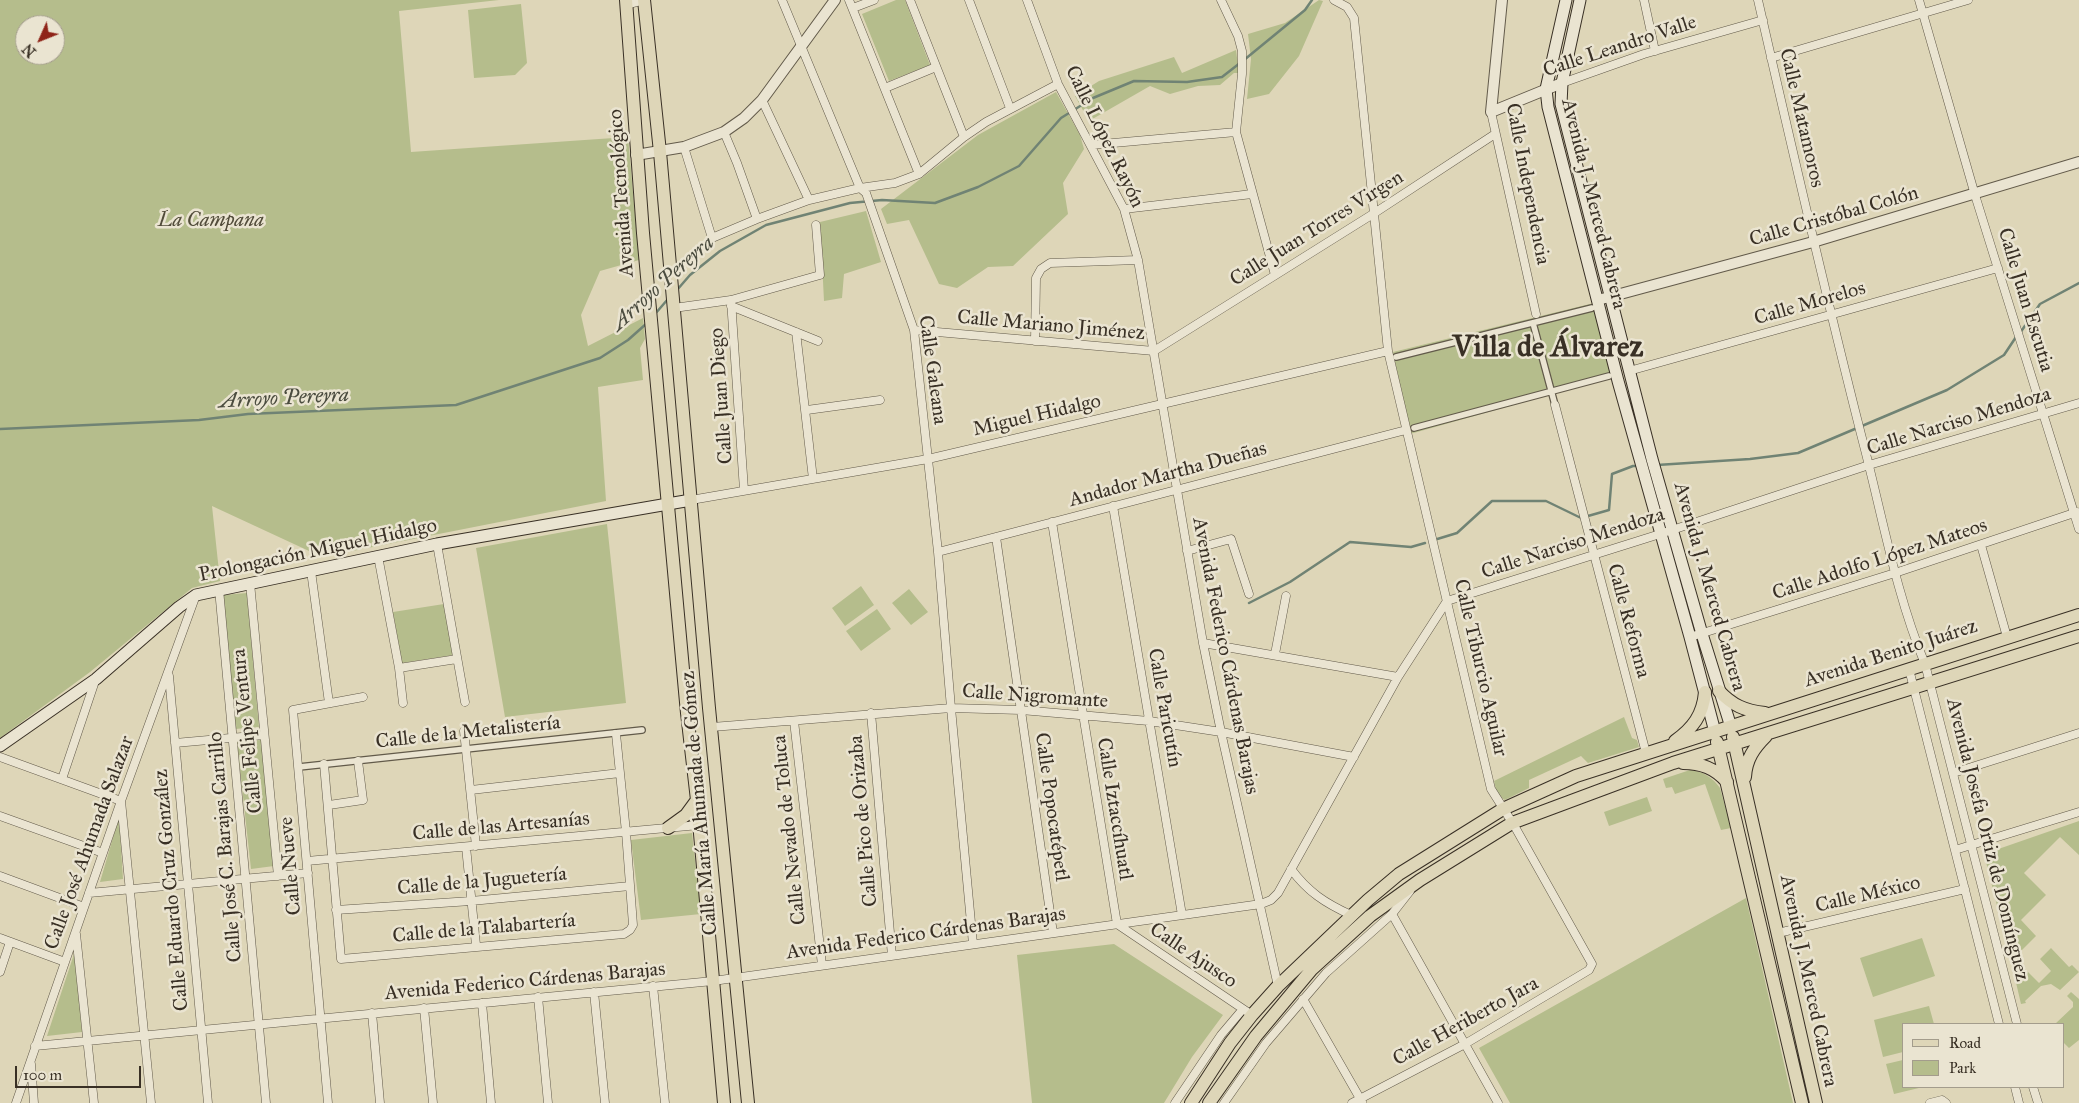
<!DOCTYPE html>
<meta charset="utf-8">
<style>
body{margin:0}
#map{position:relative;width:2079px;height:1103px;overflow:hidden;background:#ded6b8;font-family:"IM FELL Great Primer",serif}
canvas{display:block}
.legend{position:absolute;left:1902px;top:1023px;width:162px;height:65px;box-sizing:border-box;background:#eae4d1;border:1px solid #a39c8c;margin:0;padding:6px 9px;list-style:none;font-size:15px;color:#393025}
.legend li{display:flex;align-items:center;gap:10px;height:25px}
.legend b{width:25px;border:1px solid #a39c8c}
.north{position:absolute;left:15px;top:15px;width:50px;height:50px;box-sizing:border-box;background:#eae4d1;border:1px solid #a39c8c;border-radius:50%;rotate:226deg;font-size:14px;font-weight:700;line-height:20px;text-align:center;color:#393025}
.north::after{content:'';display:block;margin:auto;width:18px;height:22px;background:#8f2418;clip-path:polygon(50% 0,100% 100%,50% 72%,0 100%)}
.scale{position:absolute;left:15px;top:1066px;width:126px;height:22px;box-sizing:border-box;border:2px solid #393025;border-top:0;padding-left:6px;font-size:15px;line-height:18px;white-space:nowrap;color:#393025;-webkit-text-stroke:4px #eae4d1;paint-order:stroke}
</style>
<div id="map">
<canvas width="2079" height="1103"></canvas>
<ul class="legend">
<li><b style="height:6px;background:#ded6b8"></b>Road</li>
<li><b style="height:14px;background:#b5bd8c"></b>Park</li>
</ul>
<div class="north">N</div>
<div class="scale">100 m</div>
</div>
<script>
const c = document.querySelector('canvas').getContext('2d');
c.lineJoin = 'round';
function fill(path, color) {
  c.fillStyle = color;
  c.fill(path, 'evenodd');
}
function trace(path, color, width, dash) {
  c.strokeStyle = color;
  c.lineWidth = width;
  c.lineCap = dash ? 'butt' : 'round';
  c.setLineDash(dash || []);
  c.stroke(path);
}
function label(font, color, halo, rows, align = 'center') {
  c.font = font + ' "IM FELL Great Primer",serif';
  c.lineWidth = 5;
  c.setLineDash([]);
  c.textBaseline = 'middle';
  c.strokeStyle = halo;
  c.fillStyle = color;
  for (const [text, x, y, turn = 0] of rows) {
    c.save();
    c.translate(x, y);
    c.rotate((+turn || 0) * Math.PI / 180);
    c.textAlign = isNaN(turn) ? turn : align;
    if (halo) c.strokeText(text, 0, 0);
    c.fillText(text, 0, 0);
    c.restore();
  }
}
fill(new Path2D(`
 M0,0H499L399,11L411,152L628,137L639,260L600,271L581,315L588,346L643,318L645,339L640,348L643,380L598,387L606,501L322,557L212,506L220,581L192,588L90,672L0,738ZM25,25H55V55H25Z
 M896,0H905L930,65L889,81L862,14Z
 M1319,0L1323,1L1299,56L1269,94L1247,99L1251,59L1248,34L1285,23Z
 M521,4L527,63L515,75L474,78L468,10Z
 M1236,50L1239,73H1234L1220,85L1198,86L1170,94L1150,86L1089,121L1075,96L1099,81L1174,57L1182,73Z
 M1056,92L1080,135L1084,149L1063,183L1068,214L1013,266L988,267L957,288L939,284L909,220L887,224L881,209L978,135Z
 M866,211L881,262L844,274L842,298L824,301L820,222Z
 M1594,303L1614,377L1410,434L1393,352Z
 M607,524L626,703L505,717L476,548Z
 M861,586L874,605L845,626L832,608Z
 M909,589L928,612L911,625L892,603Z
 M247,593L259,727L235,729L223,595Z
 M444,604L453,655L402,663L393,612Z
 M877,609L891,629L861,651L846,631Z
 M1624,717L1632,738L1637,740L1639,747L1588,763L1581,756L1529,780V788L1505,800L1497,795L1494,781Z
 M261,740L274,866L251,869L237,742Z
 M1690,770C1703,771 1713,778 1720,788L1731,828L1721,830L1705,784L1675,794L1672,787L1666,788L1663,779Z
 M1647,797L1652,811L1609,826L1604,812Z
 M119,817L123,879L100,882Z
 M2079,821V855L2060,837L2024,873L2046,895L2021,920L2036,936L2011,961L1984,854Z
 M692,833L701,914L641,920L631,840Z
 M1746,898L1793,1103H1510L1479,1048Z
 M1922,938L1935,976L1873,997L1860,958Z
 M1114,944L1223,1015L1192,1057L1164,1103H1032L1017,955Z
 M2051,948L2069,967L2072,965L2079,972L2060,990L2051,984L2041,986L2025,1001L2026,1003L2021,1004L2014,974L2022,966L2039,983L2051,971L2040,959Z
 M75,951L82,1032L47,1036Z
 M2071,992L2079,999V1040L2069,1048L2063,1042V1024H2055L2073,1007V1002L2067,996Z
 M1929,1006L1934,1024H1903V1052L1883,1057L1874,1020Z
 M1903,1060V1087H1923L1894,1094L1886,1064Z`), '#b5bd8c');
trace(new Path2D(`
 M1244,60L1305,10L1312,0
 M677,290L690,275L720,251L766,225L850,203L882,200L935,203L978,187L1019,166L1061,118L1093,98L1134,81L1187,82L1222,77L1240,63
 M655,314L668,299
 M2020,333L2040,304L2079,283
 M0,429L199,420L248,414L456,405L600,358L628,340L646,324
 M1657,465L1750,459L1798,453L1947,390L2004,355L2016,337
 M1434,540L1457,533L1492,501H1546L1581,518L1609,510L1612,474L1633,466H1639
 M1249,603L1290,582L1350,542L1411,547L1425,543`), '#708374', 2.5);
const pedestrian = new Path2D(`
 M1533,323L1555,405
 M1396,357L1592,308
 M1414,428L1609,376
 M299,767L642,730`);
const minor = new Path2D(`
 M782,0L860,188L866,193L914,330L938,552L951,708L973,944
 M849,0L919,174
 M910,0L964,137
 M969,0L1010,108
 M1027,0L1058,84L1124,209L1138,260L1203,643L1221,732L1278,986
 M1221,0L1238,36L1242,51V74L1236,132L1275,275
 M1334,0L1347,7L1354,18L1388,351L1491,789L1515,827L1592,964L1589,970L1465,1044L1352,1103
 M1644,0L1655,51
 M1758,0C1792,149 1826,298 1864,446C1883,519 1896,594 1925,664L2017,1024
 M1919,0L1975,195L2079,529
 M626,5L645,0
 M853,8L874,0
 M1771,58L1968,0
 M1562,83L1644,54L1763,20
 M885,88L936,67
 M762,100L809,200
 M1491,112L1536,314
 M724,132L737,163L757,219
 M1091,145L1236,132
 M684,147L712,238L757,219L809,200L860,188L895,183L919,174L964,137L986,122L1058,84
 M1124,209L1252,194
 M731,300L744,490
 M731,306L818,341
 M674,308L731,300L820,275L816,225
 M914,330L1154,351
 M796,332L813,479
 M1035,341L1036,278L1041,269L1050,263L1138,260
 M1154,351L1373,214L1495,134
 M1629,371L1998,268
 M1555,405L1646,753
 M807,410L880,400
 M691,500L928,459L1388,351
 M1113,506L1182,915
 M1052,522L1117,924L1252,1015
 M996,537L1053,933
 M437,544L465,702
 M1981,545L2007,637
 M1187,551L1231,539L1249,594
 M938,552L1406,430
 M378,556L399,668L403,703
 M311,571L329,703
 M250,583L278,876
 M219,589L266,1103
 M1690,637L1895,573L2077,512
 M1203,643L1398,677
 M1275,654L1286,596
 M399,668L457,659
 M1909,669L1999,1024
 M169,676L208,1103
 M871,713L892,956
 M794,721L822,965
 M712,727L951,708L1021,710L1149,721L1221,732L1354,757
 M464,731L476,846
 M175,743L264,735
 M0,757L121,801L151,1103
 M324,764L341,959L624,934L630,930L633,925L626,832L616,734
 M1953,773L2079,733
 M62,779L95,681
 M471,790L620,773
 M329,805L363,800L358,761
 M0,816L103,853
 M466,847L476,945
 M1955,850L2079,812
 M307,861L699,825
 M1291,869C1308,892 1325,903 1351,915
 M0,876L84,907
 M89,893L308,873
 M336,910L471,901L630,886
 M1392,914L1498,1103
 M1778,933L1965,889
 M76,934L94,1103
 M0,938L65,962
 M0,972L10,942
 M653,986L665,1103
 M594,992L605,1103
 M538,997L548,1103
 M1303,999L1362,1102
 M482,1003L491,1103
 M424,1008L433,1103
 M372,1013L380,1103
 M35,1046L713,981L1261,904L1271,900L1278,893L1398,677L1447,601L1660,534L1869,465L2079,403
 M31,1064L34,1103
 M2015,1087L2019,1103
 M2033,1087L2038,1103
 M16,1103L121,801L196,595
 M328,1103L293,710L363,697
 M1175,1103L1221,1035L1243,1009
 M1224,1103L1266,1043L1326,973L1392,914L1410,891
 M1930,1103L1942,1100L1946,1103`);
const tertiary = new Path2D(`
 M1502,0L1491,112L1562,83
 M636,155L684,147L724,132L744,118L762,100L835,0
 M1598,300L1813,242L2079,162`);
const secondary = new Path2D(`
 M1566,0L1546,89L1548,107L1618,381L1690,637L1715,732
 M1580,0L1562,83L1561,104L1652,459L1702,634L1731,727
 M0,746L96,679L179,607L196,595L437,544L691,500`);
const primary = new Path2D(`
 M626,0L643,233L687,713L697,800L724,1103
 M644,0L660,152L709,708L748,1103
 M1719,691C1732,705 1745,711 1765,713
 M1733,737L1816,1103
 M1675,741C1693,728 1703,715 1705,692
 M1717,742L1802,1103
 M1683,763C1701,763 1715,768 1727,782
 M1745,777C1746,759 1754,748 1766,736
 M668,828L686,815L697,800
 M1191,1103L1230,1043L1252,1015L1278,986L1368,900L1399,874L1503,809L1576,776L2079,615
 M1209,1103L1256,1036L1312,969L1370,916L1420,880L1512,823L1673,763L2079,636`);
trace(pedestrian, '#625a4a', 8);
trace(minor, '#625a4a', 9);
trace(tertiary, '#625a4a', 12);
trace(secondary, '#393025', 13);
trace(primary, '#393025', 14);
trace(pedestrian, '#eae4d1', 5.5);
trace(minor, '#eae4d1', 8);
trace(tertiary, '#eae4d1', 10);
trace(secondary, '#eae4d1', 11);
trace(primary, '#ded6b8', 12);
label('20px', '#393025', '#eae4d1', [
 ["Calle Leandro Valle",1620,47,-18],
 ["Calle Matamoros",1801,118,77],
 ["Calle López Rayón",1104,137,64],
 ["Calle Independencia",1527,184,79],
 ["Avenida Tecnológico",622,193,-94],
 ["Avenida J. Merced Cabrera",1593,204,76],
 ["Calle Cristóbal Colón",1834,217,-16],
 ["Calle Juan Torres Virgen",1317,229,-32],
 ["Calle Juan Escutia",2025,300,73],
 ["Calle Morelos",1810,304,-16],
 ["Calle Mariano Jiménez",1051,326,5],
 ["Calle Galeana",932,370,82],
 ["Calle Juan Diego",722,396,-94],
 ["Miguel Hidalgo",1037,416,-13],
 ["Calle Narciso Mendoza",1959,422,-17],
 ["Andador Martha Dueñas",1168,475,-15],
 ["Calle Narciso Mendoza",1573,544,-18],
 ["Prolongación Miguel Hidalgo",318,551,-12],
 ["Calle Adolfo López Mateos",1880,560,-18],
 ["Avenida J. Merced Cabrera",1709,587,74],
 ["Calle Reforma",1628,621,75],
 ["Avenida Benito Juárez",1891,654,-18],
 ["Avenida Federico Cárdenas Barajas",1225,656,79],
 ["Calle Tiburcio Aguilar",1480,668,77],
 ["Calle Nigromante",1035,697,4],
 ["Calle Paricutín",1164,708,80],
 ["Calle Felipe Ventura",248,731,-96],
 ["Calle de la Metalistería",468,733,-6],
 ["Calle María Ahumada de Gómez",700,803,-95],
 ["Calle Popocatépetl",1051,807,82],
 ["Calle Iztaccíhuatl",1114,809,81],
 ["Calle Pico de Orizaba",864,821,-95],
 ["Calle de las Artesanías",501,827,-5],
 ["Calle Nevado de Toluca",790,830,-96],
 ["Avenida Josefa Ortiz de Domínguez",1987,840,76],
 ["Calle José Ahumada Salazar",90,843,-70],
 ["Calle José C. Barajas Carrillo",226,847,-95],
 ["Calle Nueve",291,866,-95],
 ["Calle de la Juguetería",482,882,-5],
 ["Calle Eduardo Cruz González",172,890,-95],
 ["Calle México",1868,895,-13],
 ["Calle de la Talabartería",484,929,-5],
 ["Avenida Federico Cárdenas Barajas",926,934,-8],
 ["Calle Ajusco",1193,956,34],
 ["Avenida J. Merced Cabrera",1808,981,78],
 ["Avenida Federico Cárdenas Barajas",525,982,-5],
 ["Calle Heriberto Jara",1466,1022,-29]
]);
label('italic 20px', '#524c3a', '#eae4d1', [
 ["La Campana",211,221]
]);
label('italic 21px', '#4b4c3f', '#eae4d1', [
 ["Arroyo Pereyra",663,284,-42],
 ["Arroyo Pereyra",284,399,-3]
]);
label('bold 30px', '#393025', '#eae4d1', [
 ["Villa de Álvarez",1548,349]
]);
</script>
